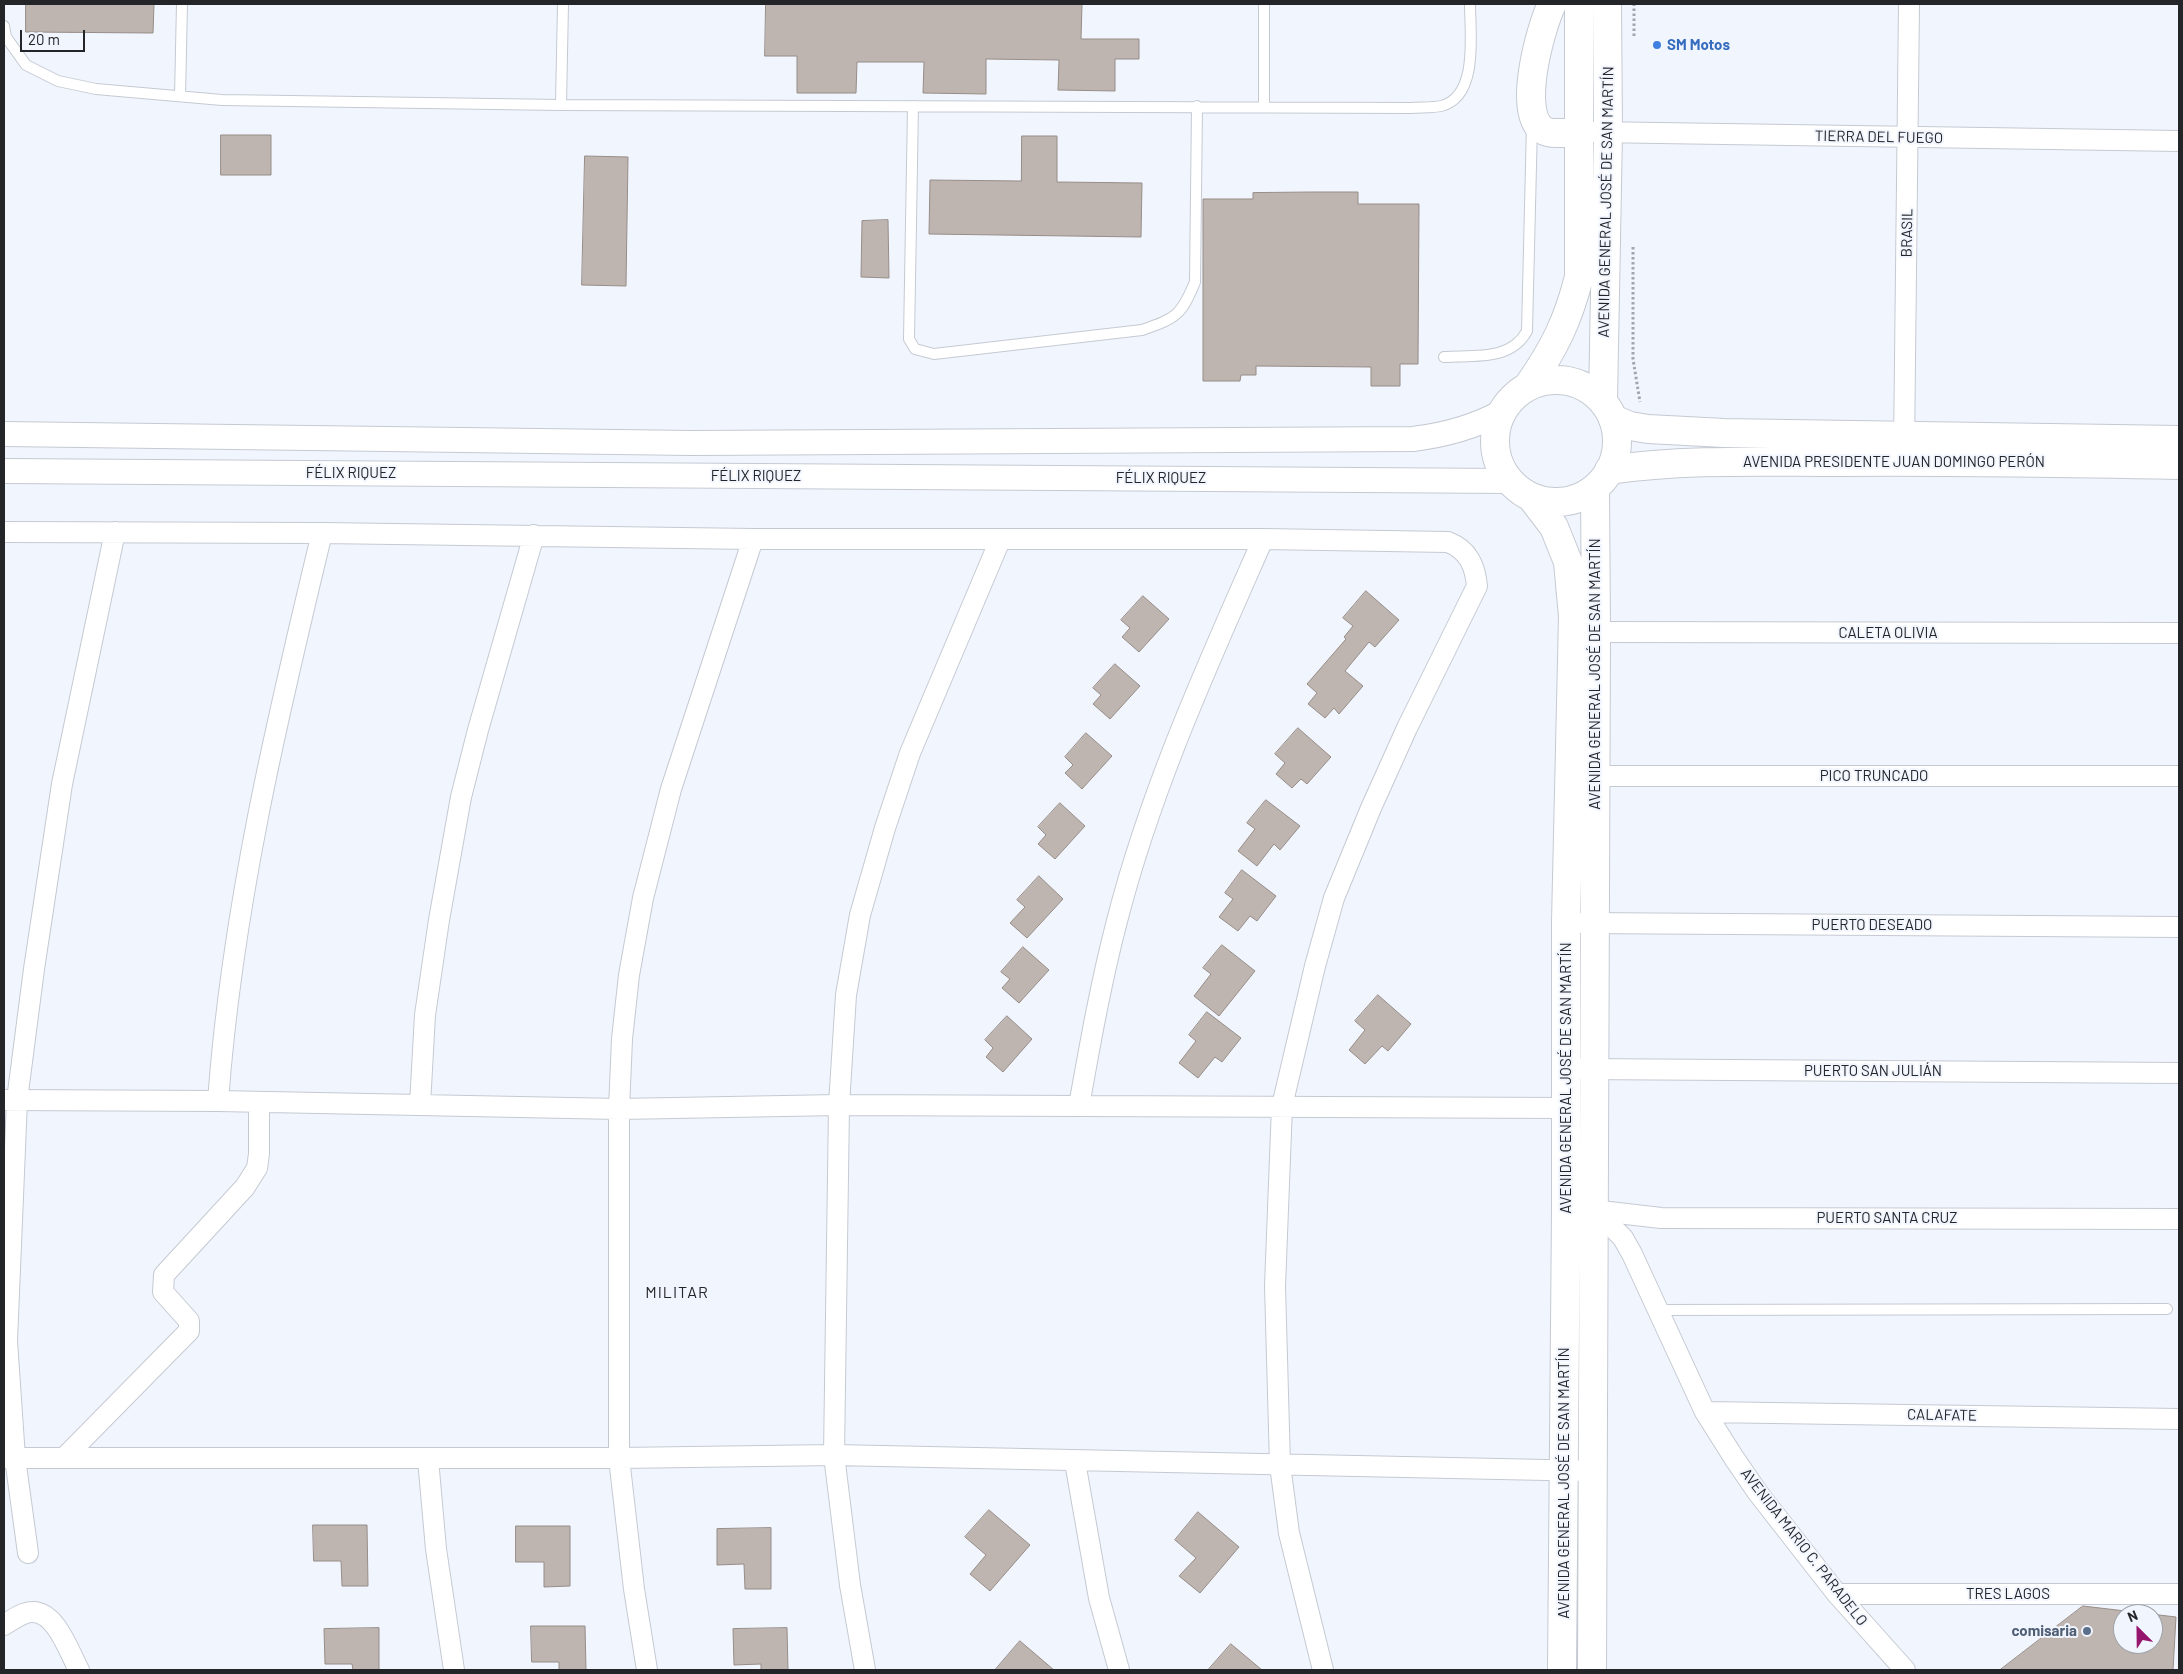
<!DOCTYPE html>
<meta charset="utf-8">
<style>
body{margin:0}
#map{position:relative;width:2183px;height:1674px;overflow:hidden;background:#f1f5fe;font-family:Barlow,sans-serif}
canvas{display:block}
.frame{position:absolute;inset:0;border:5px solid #232528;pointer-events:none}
.north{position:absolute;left:2113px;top:1604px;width:50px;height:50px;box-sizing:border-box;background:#f1f5fe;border:1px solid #9fa2a8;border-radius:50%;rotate:337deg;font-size:14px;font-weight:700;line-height:20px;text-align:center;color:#232528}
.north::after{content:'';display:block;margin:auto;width:18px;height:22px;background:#97166d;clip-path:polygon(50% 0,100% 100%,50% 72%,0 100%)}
.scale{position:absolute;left:20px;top:30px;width:65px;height:22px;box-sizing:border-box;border:2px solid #232528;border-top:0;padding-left:6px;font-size:15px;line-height:18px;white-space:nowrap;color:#232528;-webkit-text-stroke:4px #f1f5fe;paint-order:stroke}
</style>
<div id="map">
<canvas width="2183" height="1674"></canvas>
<div class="frame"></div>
<div class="north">N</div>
<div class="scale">20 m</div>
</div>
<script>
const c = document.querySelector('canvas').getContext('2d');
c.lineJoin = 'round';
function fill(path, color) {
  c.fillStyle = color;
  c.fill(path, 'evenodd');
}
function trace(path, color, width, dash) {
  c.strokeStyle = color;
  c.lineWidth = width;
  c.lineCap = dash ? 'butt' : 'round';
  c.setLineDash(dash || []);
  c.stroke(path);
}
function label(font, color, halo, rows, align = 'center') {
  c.font = font + ' Barlow,sans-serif';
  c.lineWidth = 4;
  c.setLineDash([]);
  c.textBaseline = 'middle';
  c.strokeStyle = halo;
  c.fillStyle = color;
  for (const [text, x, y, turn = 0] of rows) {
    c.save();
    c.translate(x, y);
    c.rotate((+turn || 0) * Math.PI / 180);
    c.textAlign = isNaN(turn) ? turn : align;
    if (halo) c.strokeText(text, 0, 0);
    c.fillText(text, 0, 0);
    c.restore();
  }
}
const building = new Path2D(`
 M26,4H154L153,33L26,32Z
 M766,4H1082L1081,39H1139V59H1115V91L1058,90L1059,60L986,59V94L923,93L924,62H857L856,93H797V56H765Z
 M221,135H271V175H221Z
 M1022,136H1057V182L1142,183L1141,237L929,234L930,180L1021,181Z
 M585,156L628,157L626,286L582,285Z
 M1312,192H1358V204H1419L1418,364H1400V386H1371V367L1256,366V375H1241L1240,381H1203V199H1253V193Z
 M888,220L889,278L861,277L862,221Z
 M1366,591L1399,620L1375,647L1369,642L1345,671L1363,686L1339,714L1334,708L1325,718L1308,704L1317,693L1307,684L1346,639L1344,637L1353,626L1343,618Z
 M1143,596L1169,619L1139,652L1122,637L1130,628L1121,620Z
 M1115,664L1140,686L1110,719L1093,704L1101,695L1093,688Z
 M1298,728L1331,757L1307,784L1301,779L1292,788L1276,774L1285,763L1275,754Z
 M1086,733L1112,756L1082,789L1065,773L1073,765L1065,757Z
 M1266,800L1300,826L1280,850L1274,844L1257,866L1238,851L1255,829L1247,823Z
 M1060,803L1085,826L1055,859L1038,844L1046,835L1038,827Z
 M1242,870L1276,896L1257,921L1250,916L1238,931L1219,917L1233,899L1225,893Z
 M1039,876L1063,899L1027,938L1010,923L1025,907L1017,900Z
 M1222,945L1255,971L1219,1016L1194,996L1211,974L1203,968Z
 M1023,947L1049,970L1019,1003L1002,988L1010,979L1001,972Z
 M1378,995L1411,1024L1388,1051L1382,1046L1365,1064L1349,1050L1365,1030L1355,1021Z
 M1207,1012L1241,1038L1222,1062L1215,1057L1198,1078L1179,1063L1196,1041L1189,1035Z
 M1007,1016L1032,1039L1003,1072L986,1057L993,1048L985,1040Z
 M989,1510L1030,1545L990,1591L970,1574L986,1555L965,1537Z
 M1198,1512L1239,1547L1200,1593L1179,1576L1196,1558L1175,1540Z
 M313,1525H367L368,1586H342L341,1561H314Z
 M516,1526H570V1586L544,1587V1562H516Z
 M771,1528V1589H745L744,1564L717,1565V1529Z
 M2083,1606L2176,1617L2173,1670H2000ZM2123,1614H2153V1644H2123Z
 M531,1626H585L586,1670H559V1662H532Z
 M379,1628V1670H353L352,1664H325L324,1629Z
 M787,1628L788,1670H761V1664L734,1665L733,1629Z
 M1020,1641L1054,1670H995Z
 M1231,1644L1262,1670H1208Z`);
fill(building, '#beb4b0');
trace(building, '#968c88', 1);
const service = new Path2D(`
 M4,26L6,37L26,65L58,81L96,89L222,100L561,105L1410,108C1420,107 1432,108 1441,106C1479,97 1470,33 1470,4
 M180,96L182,4
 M561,105L563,4
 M913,106L909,339L915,349L934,354L1142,330C1176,318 1181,316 1195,282L1197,106
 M1264,106V4
 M1444,357C1474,355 1511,361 1527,331L1532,124
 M1658,1310L2167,1309`);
const minor = new Path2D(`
 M1594,132L2179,141
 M1904,449L1909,4
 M4,532L322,533L753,539H1263L1448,542C1468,550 1475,565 1477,586L1407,728L1371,808L1334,898L1315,966L1282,1106L1275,1286L1280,1465L1289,1533L1323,1670
 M1596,632L2179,633
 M1581,774L1595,776H2179
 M1581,923L2179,927
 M1581,1069L2179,1073
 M4,1100L218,1101L619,1109L839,1105L1565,1108
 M218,1101C232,909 277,719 322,533
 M420,1105L425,1015L439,920L461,797L478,730L534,535
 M1079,1106C1090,1044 1101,982 1117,921C1151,788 1208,664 1263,539
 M1567,1156L1595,1210L1623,1238L1632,1254L1705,1412L1734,1458L1758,1493L1837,1594L1905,1670
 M1592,1210L1661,1218L2179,1219
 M1705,1412L2179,1419
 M4,1458H619L834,1455L1594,1471
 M64,1458L189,1331V1321L163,1292L164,1275L245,1187L257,1168L259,1154V1102
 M428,1459L436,1549L454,1670
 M1075,1462L1099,1598L1119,1670
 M28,1553L15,1458L7,1341L17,1100L34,969L62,784L115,532
 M1837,1594H2179
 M4,1625C12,1620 23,1612 32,1612C56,1611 69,1652 79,1670
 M647,1670L634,1589L619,1458V1109L622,1039L629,975L643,898L671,789L753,539
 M865,1670L850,1585L834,1455L839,1105L846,995L860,915L885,828L910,753L1000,540`);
const tertiary = new Path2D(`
 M4,434L692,443L1413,439C1445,435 1472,428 1500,413
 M4,471L1509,481`);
const secondary = new Path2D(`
 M1613,419L1630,426L1648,429L1724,433L2179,440
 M1609,470C1685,459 1762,462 1839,462C1953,461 2066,463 2179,465`);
const trunk = new Path2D(`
 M1552,4C1541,26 1515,117 1545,131C1553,135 1570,132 1580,132
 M1495 441a61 61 0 1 1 122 0a61 61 0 1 1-122 0Z
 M1528,386C1554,349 1568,321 1579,277V4
 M1603,401L1608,132L1607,4
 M1531,497L1554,527L1568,562L1573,616L1566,922V1209L1562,1670
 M1592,1670L1596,632L1595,488`);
trace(service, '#c5cad2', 12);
trace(minor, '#c5cad2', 22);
trace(tertiary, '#c5cad2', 26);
trace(secondary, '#c5cad2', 30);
trace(trunk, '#c5cad2', 30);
trace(new Path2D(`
 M1634,36V4
 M1633,247V359L1640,402`), '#a2a5ac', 3, [2.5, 2.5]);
trace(service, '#fff', 10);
trace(minor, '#fff', 20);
trace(tertiary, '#fff', 24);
trace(secondary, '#fff', 28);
trace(trunk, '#fff', 28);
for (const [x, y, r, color] of [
 [1657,45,5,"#3f7fe0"],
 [2087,1631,5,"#5c6f8a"]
]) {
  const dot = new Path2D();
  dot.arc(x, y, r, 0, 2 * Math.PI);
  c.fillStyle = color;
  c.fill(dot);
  trace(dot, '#f1f5fe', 2);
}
label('bold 15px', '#366cbe', '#f1f5fe', [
 ["SM Motos",1667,45]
], 'left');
label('15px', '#232528', '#f1f5fe', [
 ["TIERRA DEL FUEGO",1879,137,1],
 ["AVENIDA GENERAL JOSÉ DE SAN MARTÍN",1606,202,-89],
 ["BRASIL",1907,233,-89],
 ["AVENIDA PRESIDENTE JUAN DOMINGO PERÓN",1894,462],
 ["FÉLIX RIQUEZ",351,473],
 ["FÉLIX RIQUEZ",756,476],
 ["FÉLIX RIQUEZ",1161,478],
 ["CALETA OLIVIA",1888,633],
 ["AVENIDA GENERAL JOSÉ DE SAN MARTÍN",1595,674,-90],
 ["PICO TRUNCADO",1874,776],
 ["PUERTO DESEADO",1872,925],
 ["PUERTO SAN JULIÁN",1873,1071],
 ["AVENIDA GENERAL JOSÉ DE SAN MARTÍN",1566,1078,-90],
 ["PUERTO SANTA CRUZ",1887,1218],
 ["CALAFATE",1942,1415,1],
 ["AVENIDA GENERAL JOSÉ DE SAN MARTÍN",1564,1483,-90],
 ["AVENIDA MARIO C. PARADELO",1804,1547,52],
 ["TRES LAGOS",2008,1594]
]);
label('bold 15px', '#4e5e75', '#f1f5fe', [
 ["comisaria",2077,1631]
], 'right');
c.letterSpacing = '1px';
label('16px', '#232528', '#f1f5fe', [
 ["MILITAR",677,1293]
]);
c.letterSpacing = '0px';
</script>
